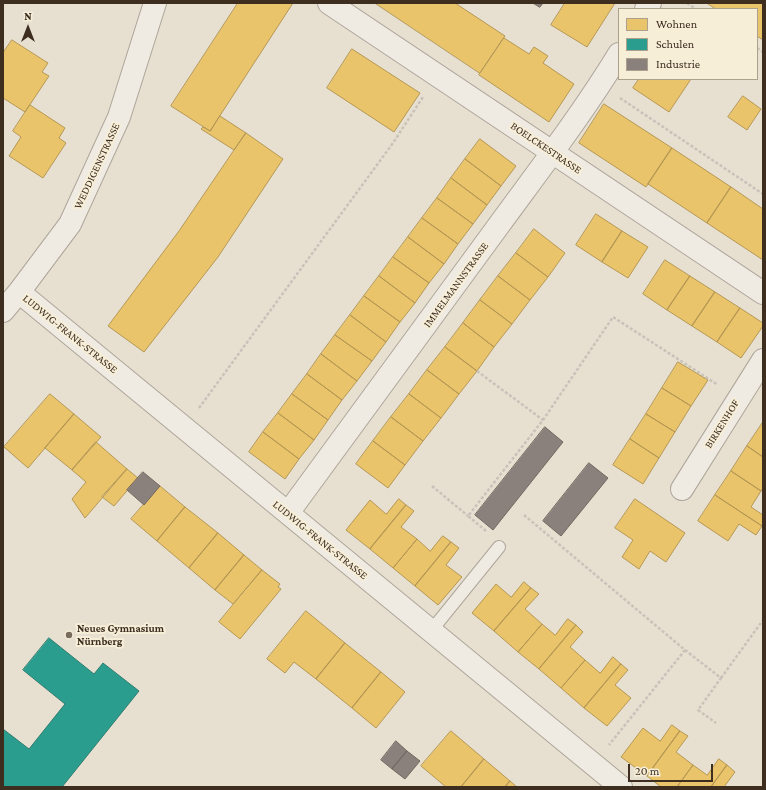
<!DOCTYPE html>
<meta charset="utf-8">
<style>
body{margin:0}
#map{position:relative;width:766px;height:790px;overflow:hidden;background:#e7e0d1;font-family:"Crimson Pro",serif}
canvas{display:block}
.frame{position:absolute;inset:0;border:4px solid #3d2e20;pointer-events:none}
.legend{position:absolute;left:618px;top:8px;width:140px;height:72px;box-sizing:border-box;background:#f7eed8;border:1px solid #ada18e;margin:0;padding:5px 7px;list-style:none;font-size:12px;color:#3d2e20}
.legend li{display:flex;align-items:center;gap:8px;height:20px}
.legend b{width:20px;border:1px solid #ada18e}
.north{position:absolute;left:8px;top:8px;width:40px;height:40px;-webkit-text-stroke:3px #f7eed8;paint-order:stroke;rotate:0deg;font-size:11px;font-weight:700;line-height:16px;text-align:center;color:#3d2e20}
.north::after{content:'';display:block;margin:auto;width:14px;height:18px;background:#3d2e20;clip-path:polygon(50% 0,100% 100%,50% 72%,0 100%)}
.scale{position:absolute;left:628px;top:764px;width:85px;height:18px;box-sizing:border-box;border:2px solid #3d2e20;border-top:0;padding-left:5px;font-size:12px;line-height:14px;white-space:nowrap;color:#3d2e20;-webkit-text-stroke:3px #f7eed8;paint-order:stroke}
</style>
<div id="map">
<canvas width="766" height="790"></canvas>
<div class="frame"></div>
<ul class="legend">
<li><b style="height:11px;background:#e9c46a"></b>Wohnen</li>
<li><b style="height:11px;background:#2a9d8f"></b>Schulen</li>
<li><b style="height:11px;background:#8a817c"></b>Industrie</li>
</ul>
<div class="north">N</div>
<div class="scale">20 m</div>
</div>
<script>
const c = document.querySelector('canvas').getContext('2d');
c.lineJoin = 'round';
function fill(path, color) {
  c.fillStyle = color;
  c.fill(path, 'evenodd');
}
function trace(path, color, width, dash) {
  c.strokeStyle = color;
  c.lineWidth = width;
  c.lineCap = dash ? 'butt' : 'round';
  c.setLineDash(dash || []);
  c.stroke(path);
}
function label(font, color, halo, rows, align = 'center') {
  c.font = font + ' "Crimson Pro",serif';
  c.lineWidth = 4;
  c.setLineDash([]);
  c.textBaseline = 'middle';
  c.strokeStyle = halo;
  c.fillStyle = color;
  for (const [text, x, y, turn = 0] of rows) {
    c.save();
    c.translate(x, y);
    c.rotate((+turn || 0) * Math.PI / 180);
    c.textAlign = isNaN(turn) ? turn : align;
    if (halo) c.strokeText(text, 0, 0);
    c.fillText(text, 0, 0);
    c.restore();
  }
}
const homes = new Path2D(`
 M238,3H293L210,131L171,106Z
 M375,3H455L505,36L480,73Z
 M565,3H615L587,47L551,25Z
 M707,3H763V40L757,36V9H716Z
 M504,38L529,54L534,47L548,56L543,63L574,84L549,122L479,75Z
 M12,40L48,63L42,72L49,76L25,112L3,98V53Z
 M352,49L420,93L394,132L327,88Z
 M639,79H691L669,112L633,88Z
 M743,96L761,109L747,130L728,117Z
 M604,104L672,148L646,187L579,143Z
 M30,105L65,128L59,138L66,143L43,178L9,156L21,137L13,131Z
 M220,116L246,133L234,150L201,129L203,127L210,131Z
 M246,133L283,159L218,257L144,352L108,326L179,231Z
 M480,139L516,166L501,186L465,159Z
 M672,148L731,187L707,223L648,184Z
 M465,159L501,186L487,205L451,178Z
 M451,178L487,205L473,224L437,198Z
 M731,187L763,209V260L707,223Z
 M437,198L473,224L458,244L422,218Z
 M596,214L622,231L602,262L576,245Z
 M422,218L458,244L444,264L408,237Z
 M534,229L565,253L548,277L516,253Z
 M622,231L648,247L628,278L602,262Z
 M408,237L444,264L429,283L393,257Z
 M516,253L548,277L530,300L498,276Z
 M393,257L429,283L415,303L379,276Z
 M665,260L690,276L667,310L643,294Z
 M379,276L415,303L400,322L364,296Z
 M498,276L530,300L512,324L480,300Z
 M690,276L715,292L692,326L667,310Z
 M715,292L740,308L717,342L692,326Z
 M364,296L400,322L386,342L350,315Z
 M480,300L512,324L494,347L463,323Z
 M740,308L763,323V326L741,358L717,342Z
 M350,315L386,342L372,361L335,335Z
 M463,323L494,347L477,371L445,347Z
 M335,335L372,361L357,381L321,354Z
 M445,347L477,371L459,394L427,370Z
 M321,354L357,381L342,400L307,374Z
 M678,362L708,380L691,406L662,388Z
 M427,370L459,394L441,418L409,394Z
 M307,374L342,400L328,420L292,394Z
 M662,388L691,406L675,432L646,414Z
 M50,394L74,414L28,468L4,447Z
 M292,394L328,420L314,440L278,413Z
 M409,394L441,418L423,441L391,417Z
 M278,413L314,440L299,459L263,432Z
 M74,414L101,437L72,470L45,448Z
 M646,414L675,432L659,458L630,439Z
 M391,417L423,441L405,465L373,441Z
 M763,422V457L747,446Z
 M263,432L299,459L285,479L249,452Z
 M630,439L659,458L643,484L613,465Z
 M373,441L405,465L388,488L356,464Z
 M96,442L127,469L85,518L72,499L86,482L72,470Z
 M747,446L763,457V488L761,491L731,471Z
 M127,469L138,478L114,506L102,497Z
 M731,471L761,491L751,507L763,515V523L762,526L715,495Z
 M160,486L185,507L157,541L131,519Z
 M715,495L762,526L756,535L739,524L728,541L698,521Z
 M399,499L406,505L370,549L346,530L370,500L386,514Z
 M635,499L685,533L666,562L650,551L639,569L622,557L633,540L615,528Z
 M406,505L414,511L401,527L417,539L393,568L370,549Z
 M185,507L218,533L189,568L157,541Z
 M218,533L244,555L215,590L189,568Z
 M443,536L451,542L415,586L393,568L417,539L430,551Z
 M451,542L459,548L446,565L462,577L438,605L415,586Z
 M244,555L262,570L233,604L215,590Z
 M262,570L280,584L278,587L281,589L240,639L219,622Z
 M524,582L531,588L494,631L472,613L496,584L511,597Z
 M531,588L539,594L525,609L542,624L518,652L494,631Z
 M306,611L345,643L316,679L294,662L285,673L267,659Z
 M568,619L576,625L539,669L518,652L542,624L555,635Z
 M576,625L583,632L570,647L585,660L561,688L539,669Z
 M345,643L381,672L352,708L316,679Z
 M613,657L621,664L584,708L561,688L585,660L600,673Z
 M621,664L628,670L615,685L631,698L607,726L584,708Z
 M381,672L405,692L376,728L352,708Z
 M672,725L680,731L647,776L621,757L643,728L660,741Z
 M451,731L484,759L461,787H446L421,766Z
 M680,731L688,736L676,752L693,765L677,787H661L647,776Z
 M484,759L510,781L505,787H461Z
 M719,759L727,765L711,787H677L693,765L707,775Z
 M727,765L735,772L724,787H711Z
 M510,781L517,787H505Z`);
fill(homes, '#e9c46a');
trace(homes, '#b59754', 1);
const schools = new Path2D(`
 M49,638L94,674L103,663L139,691L62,787H3V729L29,749L65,704L23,670Z`);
fill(schools, '#2a9d8f');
trace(schools, '#307c6e', 1);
const industry = new Path2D(`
 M533,3H543L540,7Z
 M545,427L563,442L493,530L475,515Z
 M589,463L608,478L561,536L543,521Z
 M143,472L160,486L144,505L127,490Z
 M396,741L407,751L392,769L381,760Z
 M407,751L420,761L405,779L392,769Z`);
fill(industry, '#8a817c');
trace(industry, '#736860', 1);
const lane = new Path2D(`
 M431,631L499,547`);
const street = new Path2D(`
 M329,3L763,293
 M646,9L650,3
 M19,292L621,787
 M3,311L19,292L70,224L119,117L155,3
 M682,489L763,360
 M288,513C359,417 429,321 499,225C540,169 583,113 619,54`);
trace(lane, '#ada599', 14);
trace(street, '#ada599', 24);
trace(new Path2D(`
 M687,3L696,9
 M757,48L763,52
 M620,98L763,194
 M477,371L543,420
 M199,408L393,143L423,97
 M432,486L468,516
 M524,515L685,650L609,745
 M486,531L468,516L543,420L613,317L718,385
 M685,650L721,678L698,710L716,723
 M721,678L763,620`), '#c8c2b9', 2.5, [3, 2]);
trace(lane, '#efebe3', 12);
trace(street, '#efebe3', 22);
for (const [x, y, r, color] of [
 [69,635,4,"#786c5e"]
]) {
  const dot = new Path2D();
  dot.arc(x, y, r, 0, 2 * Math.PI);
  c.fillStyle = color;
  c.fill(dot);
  trace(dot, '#f7eed8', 1.5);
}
label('11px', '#3d2e20', '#f7eed8', [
 ["BOELCKESTRASSE",546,148,34],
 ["WEDDIGENSTRASSE",97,166,-65],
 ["IMMELMANNSTRASSE",456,285,-54],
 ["LUDWIG-FRANK-STRASSE",70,334,39],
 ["BIRKENHOF",722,424,-58],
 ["LUDWIG-FRANK-STRASSE",320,540,39]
]);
label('bold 11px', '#3d2e20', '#f7eed8', [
 ["Neues Gymnasium",77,629],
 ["Nürnberg",77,642]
], 'left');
</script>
